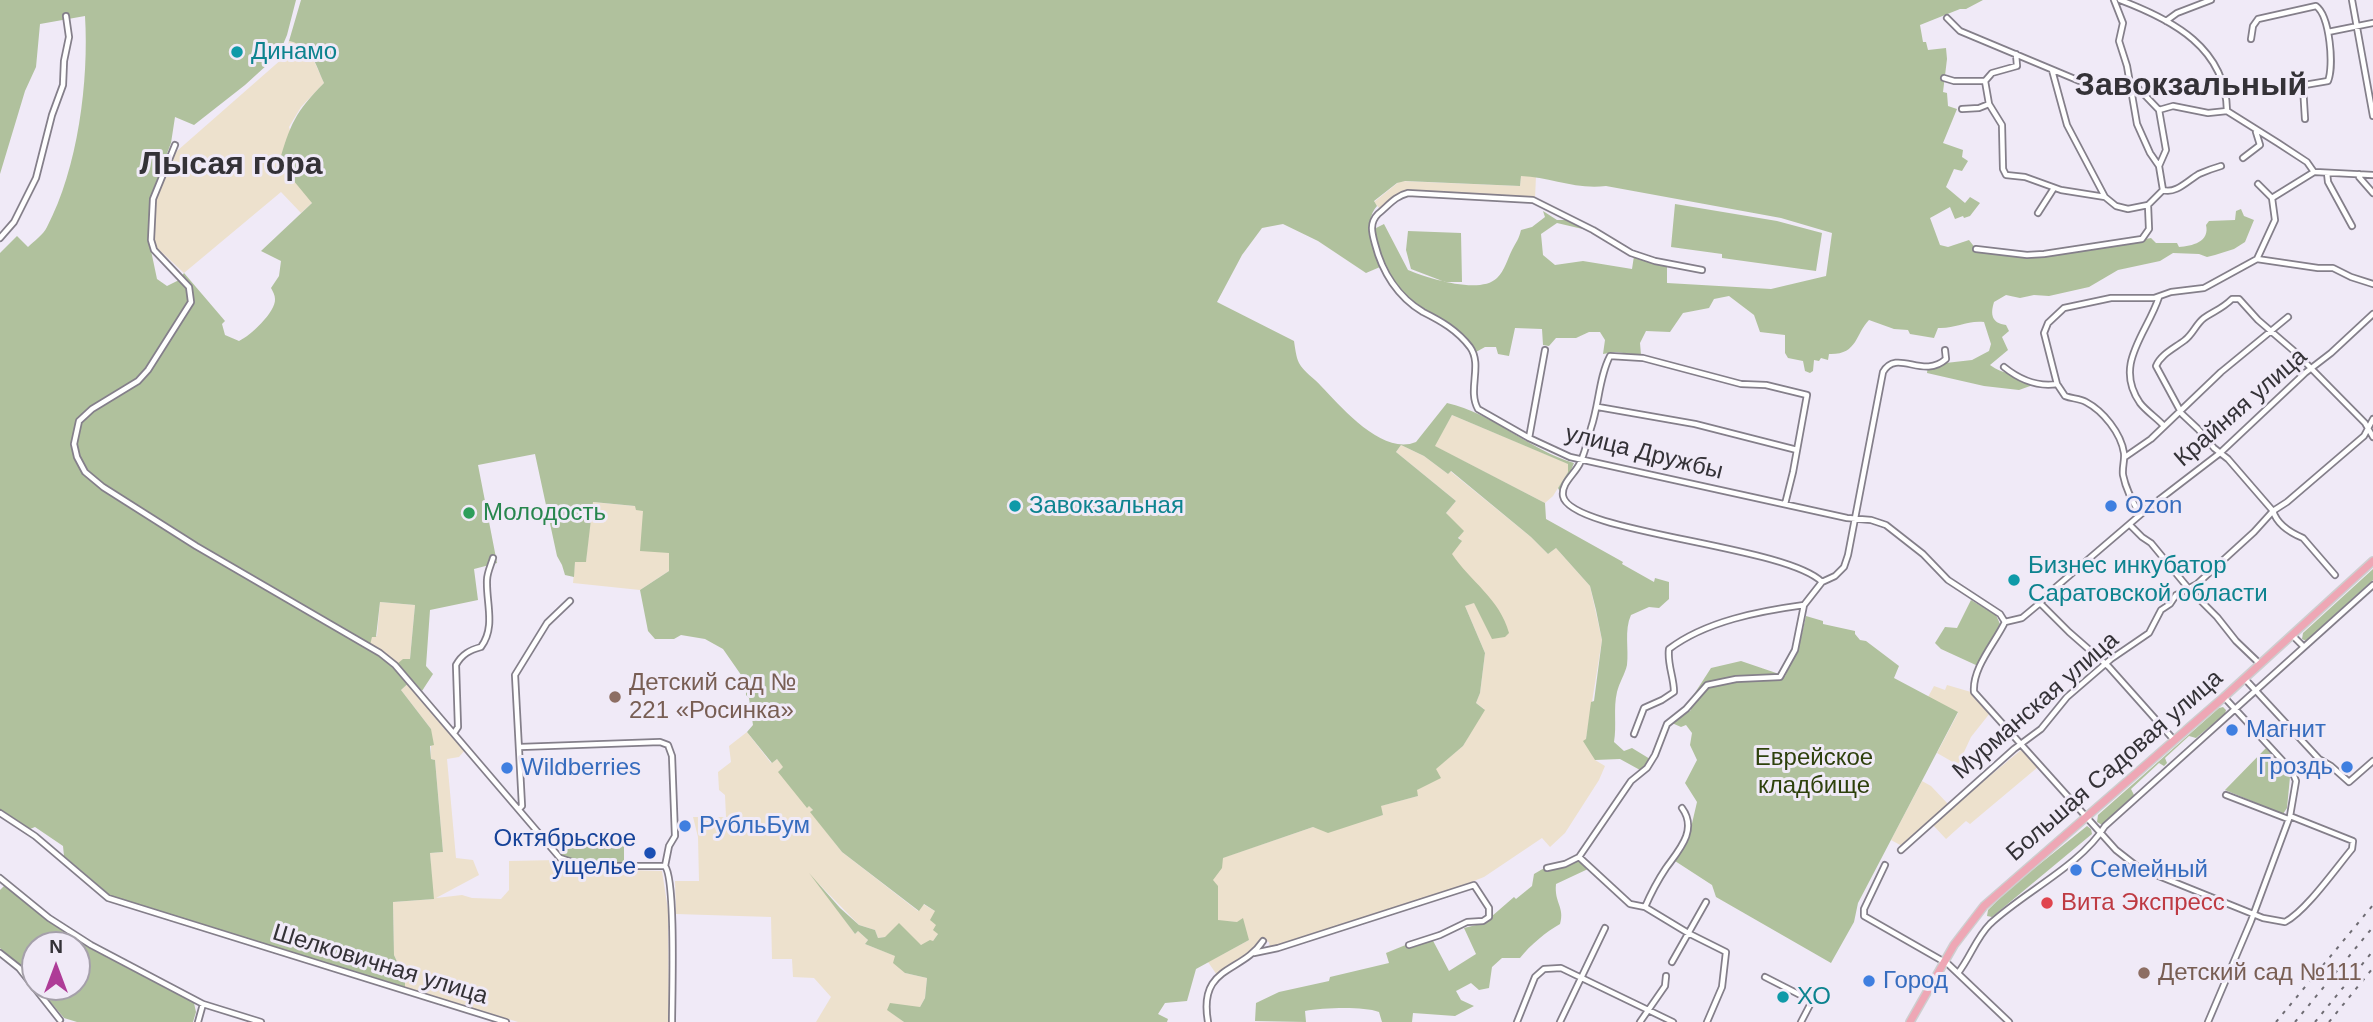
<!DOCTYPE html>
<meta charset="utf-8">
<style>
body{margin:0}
#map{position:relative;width:2373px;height:1022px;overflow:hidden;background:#f0eaf7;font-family:Arial,sans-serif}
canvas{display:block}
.north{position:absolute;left:21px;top:931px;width:70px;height:70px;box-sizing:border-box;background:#f0eaf7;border:2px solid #a5a0aa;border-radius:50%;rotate:0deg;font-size:19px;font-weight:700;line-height:28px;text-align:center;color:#343237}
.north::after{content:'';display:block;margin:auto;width:24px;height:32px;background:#ae3c97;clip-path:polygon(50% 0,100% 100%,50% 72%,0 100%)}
</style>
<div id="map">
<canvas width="2373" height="1022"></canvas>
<div class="north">N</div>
</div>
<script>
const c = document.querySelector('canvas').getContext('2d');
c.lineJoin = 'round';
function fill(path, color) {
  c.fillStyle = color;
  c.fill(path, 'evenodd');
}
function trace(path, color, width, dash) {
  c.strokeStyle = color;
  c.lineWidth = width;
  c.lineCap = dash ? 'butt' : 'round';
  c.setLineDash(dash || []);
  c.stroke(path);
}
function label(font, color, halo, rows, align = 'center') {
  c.font = font + ' Arial,sans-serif';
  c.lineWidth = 6;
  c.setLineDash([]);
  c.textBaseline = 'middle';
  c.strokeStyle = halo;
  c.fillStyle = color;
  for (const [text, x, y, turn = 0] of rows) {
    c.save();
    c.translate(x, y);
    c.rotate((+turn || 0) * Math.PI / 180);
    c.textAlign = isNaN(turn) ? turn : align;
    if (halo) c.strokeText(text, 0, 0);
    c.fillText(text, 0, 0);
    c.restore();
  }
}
fill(new Path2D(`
 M289,41L301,44L311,54L324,83L301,107L289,127L312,203L301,213L281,192L184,273L154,245L155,201L160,182L177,151L283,58Z
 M1521,176H1536L1535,199L1408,191L1401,193L1380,209L1374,202L1400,181L1520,186Z
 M1452,415L1569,464L1568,472L1553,496L1545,503L1434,446Z
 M1401,445L1424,456L1448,474L1450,471L1531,537L1548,554L1556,548L1590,586L1602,640L1586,739L1595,760L1605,766L1599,780L1565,833L1550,847L1542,838L1484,877L1431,898L1270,949L1269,942L1262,940L1254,949L1225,967L1217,975L1208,962L1249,940L1237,922L1218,921L1217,886L1212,880L1222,858L1313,827L1322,829L1383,815L1380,806L1418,796L1416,791L1435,769L1463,746L1484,709L1476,703L1480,693L1485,653L1465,606L1473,603L1451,554L1461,541L1446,513L1456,501L1396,452Z
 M592,502L635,506L644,511L669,553V571L640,590L573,583L575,562L586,561Z
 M380,602L415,605L410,659L397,665L369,645L372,636H377Z
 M409,683L465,750L459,757L447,759L456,858L473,860L479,875L436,898L462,895L472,898L501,899L509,890V861L559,860L584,869L662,871L668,910L669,1022H518L405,987V979L394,955L393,902L433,899L430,853L443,852L435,760L431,759V729L401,690Z
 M1947,685L1971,692L1975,699L1990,713L1971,737L1958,765L1937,753L1958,713L1928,697L1934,686L1945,690Z
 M747,732L771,763L777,759L784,767L779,771L813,810L811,812L842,852L918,911L923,904L935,911L938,934L933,941L922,945L885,937L878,938L875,930L859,925L818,883L855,934L858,931L868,940L865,944L896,956L905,973L927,978L925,998L920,1007L888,1010L904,1022H816L831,997L814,978L793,977L792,959H772L771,917L676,914L675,881H699L698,837L693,817H726L725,795L719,790L718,772L731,762L729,746Z
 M2021,750L2038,767L1970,824L1966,821L1946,839L1932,824Z
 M1922,781L1931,786L1948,804L1902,846L1891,840Z`), '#ede1cd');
fill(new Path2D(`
 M0,0H296L287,35L279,54L245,85L194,125L175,117L171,143L150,198L149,241L157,279L167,286L179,280L184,273L225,321L222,324L225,335L239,341C250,336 276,312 275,299C275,295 273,292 271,288L279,276L281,261L261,251L312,203L279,163C290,125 295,112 324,83C315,63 312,46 289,41L301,0H1983L1966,9H1960L1920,25L1923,42H1926L1928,50L1946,48L1947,59L1943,92L1947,93L1948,106L1957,109L1943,143L1963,150L1962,157L1968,161L1962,171L1954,169L1946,187L1965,203L1970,197L1980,203L1970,216L1964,218L1963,216L1955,219L1950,207L1930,218L1940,245L1948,247L1969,240L1976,249L2026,256H2046L2151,238L2156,243H2177L2179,247C2192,246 2210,242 2206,225L2209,221L2235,220L2236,211L2241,209L2244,216L2254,220L2245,242L2234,249L2215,255L2207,257L2199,254L2173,253L2160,261L2118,270L2089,287L2049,296L2034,295L2020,298L2006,295L1994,302C1990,315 1992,323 2006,325L2009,331L2002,337L2008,350L1990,365C2003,375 2018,374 2033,381V385L2019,390L1984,386L1927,373L1928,365L1972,360L1989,351L1991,344L1984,322C1967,320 1955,329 1938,328L1934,338L1910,334L1908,330L1894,329L1869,320C1855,334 1858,355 1829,354L1828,360L1821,358L1819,361L1814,360L1813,371L1810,373L1805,371L1803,361L1788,358L1785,353V335L1760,332L1754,315L1729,296L1714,299L1709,308L1683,313L1670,332L1646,331L1640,343L1641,355L1615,352L1603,354L1605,340L1600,332H1589L1576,338H1556L1549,346L1543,345L1542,329L1515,328L1509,356L1498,354L1496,347H1485L1476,352C1456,321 1432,320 1408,299C1388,282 1380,257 1374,232V229L1384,224L1408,270C1427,278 1480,295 1497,278C1505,270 1507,260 1512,250C1516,242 1519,239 1521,230L1532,227L1545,217L1543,211L1557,220H1572L1591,231L1557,223L1541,234L1543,255L1555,265L1583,261L1632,269L1634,256L1667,266V283L1771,289L1826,276L1832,233L1781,218L1606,186C1576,190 1550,177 1521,176L1520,186L1405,181L1397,183L1374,201L1377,206C1362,223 1374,249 1380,267L1366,273L1318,241L1283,224L1262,228L1242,255L1217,302L1294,341C1295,347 1296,357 1299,363C1303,371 1315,379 1321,386C1342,408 1383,456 1416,442L1447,403C1493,413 1529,450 1574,463L1561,494L1558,488L1568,472V464L1452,415L1435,446L1545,503L1546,519L1623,562L1622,564L1654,582L1655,578L1669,582V599L1659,608L1649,607L1631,615C1624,630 1629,649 1627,665C1625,674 1619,683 1617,692C1613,709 1617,725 1614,742L1624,751L1632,748L1650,759L1644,769L1640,770L1620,759L1595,760L1583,741L1586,739L1591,702L1594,701L1602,640L1596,610L1590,586L1556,548L1548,554L1531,537L1451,471L1448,474L1424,456L1401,445L1396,452L1456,501L1446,513L1464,531L1458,538L1462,541L1452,554C1470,581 1500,599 1509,633L1505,637L1492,639L1474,603L1465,606L1485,653L1480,693L1476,703L1485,710L1463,746L1436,769L1441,778L1417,790L1418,796L1381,806L1383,815L1328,833L1313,827L1223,858L1222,868L1213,880L1218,886V920L1237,922L1243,918L1249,940L1196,969L1187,1001L1165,1003L1158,1014L1168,1019L1167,1022H904L887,1010L890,1003L920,1007L925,998L927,978L905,973L893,963L895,956L865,944L868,940L858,931L855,934L809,873L840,908L859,925L875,930L878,938L885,937L899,923L921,945L930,940L933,941L938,934L933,930L936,925L930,920L935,911L924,904L919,911L842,852L810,812L813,810L809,806L807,808L778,772L783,767L777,759L772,763L747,732L753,725L749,698L746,695V682L723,649L705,639L681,635L674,639H655L648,631L640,590L669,571V553L640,551L643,511L636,510L635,506L593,502L586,562H575L574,577L565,575L562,565L557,556L535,454L478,465L497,563L474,569L478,600L430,610L426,666L433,674L422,691L412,680L401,690L431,729L434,745L430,746L431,759L435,760L443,852L430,853L434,899L393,902L394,955L405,979V987L111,896L64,856L63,846L35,827L30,829L0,809V253L17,236L28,247C34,241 43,235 47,227C78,168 89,81 85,16L40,24L36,67L25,91L0,174ZM380,602L415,605L410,659H403L397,664L370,645L372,637H376Z
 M1675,204L1777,221L1822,233L1816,271L1722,258V254L1671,247Z
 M1408,231L1461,233L1462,282H1445L1411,269L1406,250Z
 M2373,569V580L2306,641L2302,639L2303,633Z
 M1971,600L1996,615L2000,624L1978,666L1941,649L1935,643L1945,627L1957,628Z
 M1806,616L1823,621V624L1855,631V634L1860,640L1866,641L1899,666L1894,678L1958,712L1858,903L1854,922L1831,963L1716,897L1712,885L1675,861L1690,832L1697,802L1685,783L1697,760L1690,745L1692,733L1686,725L1681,727L1672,723L1691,710L1689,702L1711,668L1741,661L1785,676L1800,642Z
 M2223,707L2226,710L2225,714L2196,738L2189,736L2165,758L2167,763L2164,766L2159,763L2131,789L2134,795L2102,825L2097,822L2098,815L2219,708Z
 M2266,748L2290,777L2287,808L2283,814L2225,790Z
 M2087,826L2091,829L2092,834L1992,917L1987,916L1988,910L2010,888Z
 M560,844H624V863C603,863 582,865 562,855L559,846Z
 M1570,861L1580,862L1588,869L1556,884C1554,903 1565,907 1560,924C1546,932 1530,945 1520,958H1502L1492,967L1489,988L1479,990L1471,983L1456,991L1461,1000L1474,1006L1455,1016L1413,1013L1412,1022H1382L1379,1012C1362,1006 1323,1008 1305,1011L1306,1022L1255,1021L1256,1003L1279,992L1329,981L1330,977L1389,963L1386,953L1430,935L1449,971L1476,954L1464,928L1484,923L1514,897L1516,899L1532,886L1534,874L1546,867Z
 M4,886L8,887L48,920L91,949L194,1003L196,1012L193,1022H77L64,1018L38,987H77V945H35V983L21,966L0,948V890Z`), '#b0c19d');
const minor = new Path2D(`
 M2114,0L2123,23L2119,41L2127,66L2137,124L2150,153L2159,166L2163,190
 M2120,0C2173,20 2226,48 2227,111L2278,143L2307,162L2314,172
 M2352,0L2373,116
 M1947,18L1960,31L2082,82L2126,83L2137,87L2159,110L2166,150L2159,166
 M2166,21L2177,13L2211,0
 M2328,32L2373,23
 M2251,39L2253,26L2258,19L2316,6C2330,16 2334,66 2328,81L2281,89
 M2052,70L2067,125L2105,197
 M1944,78L1954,81H1985L1992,73L2017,66L2016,54
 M1985,81L1989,104L2002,125L2003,169L2006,175L2025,177L2061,190L2105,197L2116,206L2128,209L2148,205L2163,190C2176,194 2187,181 2199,174C2206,171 2214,168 2221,166
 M2303,86L2305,119
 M1962,109L1979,108L1989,104
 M2159,110L2173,106L2208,113L2227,111
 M175,145L153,199L151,240L154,250L189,287L191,302L148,370L138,381L92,409L79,421L74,444L77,457L85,472L103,487L196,546L380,653L395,665L560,858L584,866H665
 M2243,158L2260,145L2256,132
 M2315,172L2373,175
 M2327,173L2328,182L2352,226
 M2359,174V177L2373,193
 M2272,198L2314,172
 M2038,213L2054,188
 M0,238L14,222L36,178L52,115L63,85L64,61L69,37L66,16
 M1976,249L2027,255L2044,254L2142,239L2149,229L2148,205
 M2257,259L2318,268H2333L2351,277L2373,284
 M1702,270L1655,261L1631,253L1593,230L1533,200L1408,193C1395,196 1388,206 1378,214C1369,223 1372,233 1375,244C1382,272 1398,297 1423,312C1441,321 1457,330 1470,347C1483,365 1467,390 1478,409L1529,438L1570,457L1847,518L1871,520L1886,525L1923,554L1948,580L2000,614L2005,622
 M2159,297C2147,334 2113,364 2140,403C2146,411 2157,418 2164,426
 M2004,367C2020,380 2037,387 2057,384L2065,396C2072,399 2079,398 2086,402C2103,411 2121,433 2124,453C2125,460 2122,467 2123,475C2126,490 2133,502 2140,515
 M2057,384L2044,333L2048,323L2064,308L2111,298H2154L2171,292L2204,288L2257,259L2275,220L2272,198L2258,184
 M1598,407L1695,424L1797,450
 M1529,438L1545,350
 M2125,457L2151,439L2221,372L2288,317
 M1785,504L1793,472L1807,395L1766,385L1741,384L1643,358L1610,356C1599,377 1599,405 1591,428C1588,439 1585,453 1580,463C1575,474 1561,483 1563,496C1570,533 1785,545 1822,582
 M2130,525L2142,537L2151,543L2189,589L2217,617L2236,641L2260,664
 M2335,575L2303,538C2291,533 2277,524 2273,511L2228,459L2214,448L2198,429L2182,414L2156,366C2161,354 2175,348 2185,340C2193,334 2196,324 2204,318C2214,311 2222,309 2232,299H2239L2258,320L2294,351L2365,423L2373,437
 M2040,603L2069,632L2109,667L2174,740
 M2005,622C1995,643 1972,668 1974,692L2116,850L2139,868L2263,918L2285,922C2306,911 2336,868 2352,849L2353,841L2290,816
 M2005,622L2022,618L2040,603L2056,587L2147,509L2220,453L2305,373L2331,353L2373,314
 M2292,635L2304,647
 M2245,679L2319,759L2331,766L2349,782L2373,761
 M454,733L458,727L456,665C462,654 470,650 481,647C496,627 486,603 487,580C487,573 491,565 493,558
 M1634,734L1644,708L1662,700L1674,692C1674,677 1667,664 1669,649C1706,621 1760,611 1804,605L1822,582L1835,576L1844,567L1848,555L1883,372C1897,348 1923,380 1946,359L1945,350
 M520,747L660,742L668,745L672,756L675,836L669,846L665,866
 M2226,795L2288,819
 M519,809L522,806L515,675L547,623L570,601
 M0,813L35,836L108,898L506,1022
 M1901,850L2014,749L2041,729L2067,697L2111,659L2149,633L2161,610L2170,604L2176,595L2197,584L2254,532L2273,511L2287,502L2364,436L2373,419
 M1579,857L1630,904L1645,907L1688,933L1726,952L1722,987L1707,1022
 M1885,865L1864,909V916L1948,964L2009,1022
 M665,866C676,880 672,997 672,1022
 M1547,868L1565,864L1579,857L1631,781L1647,768L1655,755L1667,724L1686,709L1707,685L1736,679L1780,677L1795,650L1804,605
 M0,878L49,918L91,945L203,1004L261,1022
 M1645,907C1651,893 1658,880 1666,868C1679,850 1698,830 1682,808
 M0,953L19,968L60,1020
 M1254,953L1278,948L1474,885L1489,908V917L1483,921L1467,922L1440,935L1409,945
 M1672,962L1706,902
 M1958,973C1970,958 1976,938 1990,924C2024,892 2080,866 2105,826L2373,585
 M1765,977L1812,1001L1801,1022
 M198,1022L203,1004
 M1208,1022C1198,965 1241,974 1263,941
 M1517,1022L1535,977L1544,969L1561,968L1673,1022
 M1560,1022L1605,928
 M1640,1022L1665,986L1666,976
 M2208,1022L2251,921L2290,816L2296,781L2292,771L2224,697`);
const primary = new Path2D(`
 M1910,1022L1954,945L1984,906L2224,697L2373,561`);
trace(minor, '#847f8a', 8);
trace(primary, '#cececf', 10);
trace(minor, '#fff', 4.5);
trace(primary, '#eea7b5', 7);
trace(new Path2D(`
 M2276,1022L2373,905
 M2295,1022L2373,927
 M2315,1022L2373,951
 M2329,1022L2373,968`), '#6f6c73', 2, [3.5, 7]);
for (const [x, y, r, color] of [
 [237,52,7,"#0f9aa8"],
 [1015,506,7,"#0f9aa8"],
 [2111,506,7,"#3f7fe0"],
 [469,513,7,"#2e9e5b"],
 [2014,580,7,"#0f9aa8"],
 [615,697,7,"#8d6e63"],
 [2232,730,7,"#3f7fe0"],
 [2347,767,7,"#3f7fe0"],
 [507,768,7,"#3f7fe0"],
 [685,826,7,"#3f7fe0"],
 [650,853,7,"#1a4fb4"],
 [2076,870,7,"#3f7fe0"],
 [2047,903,7,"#e0444e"],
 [2144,973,7,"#8d6e63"],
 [1869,981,7,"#3f7fe0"],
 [1783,997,7,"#0f9aa8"]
]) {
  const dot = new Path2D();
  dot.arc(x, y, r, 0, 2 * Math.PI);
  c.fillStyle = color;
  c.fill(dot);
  trace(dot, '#f0eaf7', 2.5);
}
label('24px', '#0d838f', '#f0eaf7', [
 ["Динамо",251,52],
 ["Завокзальная",1029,506],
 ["Бизнес инкубатор",2028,566],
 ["Саратовской области",2028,594],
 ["ХО",1797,997]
], 'left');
label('24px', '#343237', '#f0eaf7', [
 ["Крайняя улица",2241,408,-41],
 ["улица Дружбы",1644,453,14],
 ["Мурманская улица",2036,706,-41],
 ["Большая Садовая улица",2115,766,-41],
 ["Шелковичная улица",380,965,17]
]);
label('24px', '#366cbe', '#f0eaf7', [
 ["Ozon",2125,506],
 ["Магнит",2246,730],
 ["Гроздь",2333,767,"right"],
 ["Wildberries",521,768],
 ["РубльБум",699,826],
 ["Семейный",2090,870],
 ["Город",1883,981]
], 'left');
label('24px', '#27864d', '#f0eaf7', [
 ["Молодость",483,513]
], 'left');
label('24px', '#785e54', '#f0eaf7', [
 ["Детский сад №",629,683],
 ["221 «Росинка»",629,711],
 ["Детский сад №111",2158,973]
], 'left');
label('24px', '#2e410c', '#f0eaf7', [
 ["Еврейское",1814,758],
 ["кладбище",1814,786]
]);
label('24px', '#164399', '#f0eaf7', [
 ["Октябрьское",636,839],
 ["ущелье",636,867]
], 'right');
label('24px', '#be3a42', '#f0eaf7', [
 ["Вита Экспресс",2061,903]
], 'left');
label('bold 32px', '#343237', '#f0eaf7', [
 ["Завокзальный",2191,86],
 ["Лысая гора",231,165]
]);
</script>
